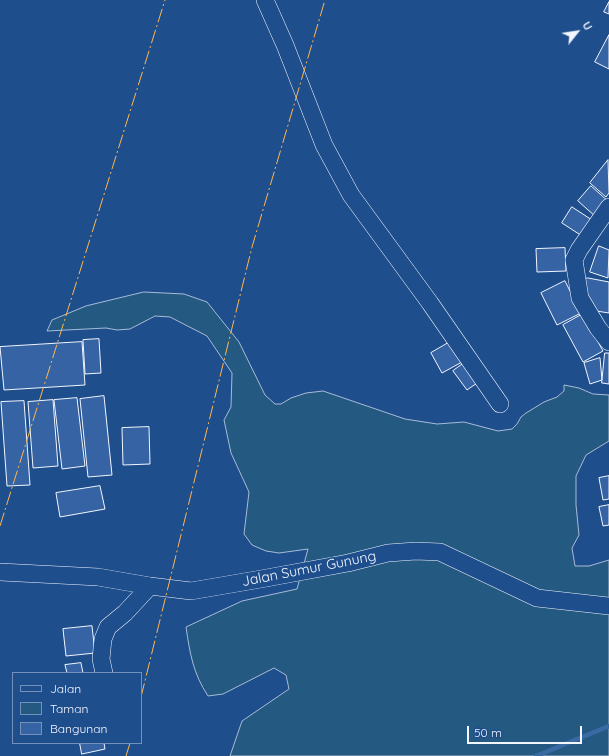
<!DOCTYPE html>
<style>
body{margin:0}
#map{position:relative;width:609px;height:756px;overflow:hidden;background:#1f4e8c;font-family:Quicksand,sans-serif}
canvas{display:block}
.legend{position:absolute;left:12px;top:672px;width:130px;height:72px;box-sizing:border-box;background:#1f4e8c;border:1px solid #7391ba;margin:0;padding:5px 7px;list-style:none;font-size:12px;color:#f2f6ff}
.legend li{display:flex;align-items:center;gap:8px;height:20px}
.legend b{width:20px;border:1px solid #7391ba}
.north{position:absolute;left:557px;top:12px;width:40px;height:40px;-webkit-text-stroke:3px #1f4e8c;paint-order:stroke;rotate:60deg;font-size:11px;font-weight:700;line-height:16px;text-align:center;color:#f2f6ff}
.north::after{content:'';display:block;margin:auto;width:14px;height:18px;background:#f2f6ff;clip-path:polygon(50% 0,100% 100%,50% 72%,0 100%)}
.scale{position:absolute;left:467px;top:726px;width:115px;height:18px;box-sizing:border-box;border:2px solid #f2f6ff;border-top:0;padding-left:5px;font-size:12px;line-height:14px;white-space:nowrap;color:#f2f6ff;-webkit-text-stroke:3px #1f4e8c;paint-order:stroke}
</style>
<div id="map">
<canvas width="609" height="756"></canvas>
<ul class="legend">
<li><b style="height:5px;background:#1f4e8c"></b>Jalan</li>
<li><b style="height:11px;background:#245a82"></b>Taman</li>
<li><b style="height:11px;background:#3563a3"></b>Bangunan</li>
</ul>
<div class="north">U</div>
<div class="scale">50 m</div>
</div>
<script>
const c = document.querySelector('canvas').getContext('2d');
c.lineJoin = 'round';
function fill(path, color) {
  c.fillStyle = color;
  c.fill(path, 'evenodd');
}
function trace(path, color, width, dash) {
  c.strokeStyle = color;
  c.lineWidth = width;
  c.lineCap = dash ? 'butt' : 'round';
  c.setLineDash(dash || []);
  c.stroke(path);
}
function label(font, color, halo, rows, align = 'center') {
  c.font = font + ' Quicksand,sans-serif';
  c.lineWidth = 3;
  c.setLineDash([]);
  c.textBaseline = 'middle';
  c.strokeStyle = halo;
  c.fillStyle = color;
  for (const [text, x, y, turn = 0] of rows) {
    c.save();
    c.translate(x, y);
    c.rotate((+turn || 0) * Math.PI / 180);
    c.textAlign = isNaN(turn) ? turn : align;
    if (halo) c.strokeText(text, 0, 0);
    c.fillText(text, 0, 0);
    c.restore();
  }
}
const green = new Path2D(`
 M144,292L184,294L207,302L239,342L265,395L275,404H281L291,398L306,393L323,391L405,419L437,424L464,422L498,431L512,429L517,424L521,417L526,413L544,402L557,397L564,391V385L579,388L593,394L609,395V441L586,455L576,476V505L579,535L572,548L575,566H589L609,560V756H230L242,721L289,689L286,675L274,668L223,694L208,696C193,673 190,654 186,627L242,601L297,589L308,549L279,553L266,551L252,545L244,534L249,492L231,453L224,420L231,407L232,373L207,336L170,317L155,316L130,329L117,330L106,328L47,331L52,320L86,306Z`);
fill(green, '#245a82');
trace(green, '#a8bbd7', 1);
trace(new Path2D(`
 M536,756L609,726`), '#3b69a3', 4.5);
const building = new Path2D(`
 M609,2V14L604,12Z
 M609,35V69L595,62Z
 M608,160L609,193L606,197L590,183Z
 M591,186L609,202L596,217L578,201Z
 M572,207L592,220L582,236L562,223Z
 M599,246L609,250L608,278L590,272Z
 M565,248L566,271L537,272L536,249Z
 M588,278L609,282V313L590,310L584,279Z
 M565,281L581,313L557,325L541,293Z
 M583,314L603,351L583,362L563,325Z
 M99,339L101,373L85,374L83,340Z
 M82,342L85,385L4,390L0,347Z
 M450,342L462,362L442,373L431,353Z
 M605,353H609V384L602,383Z
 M600,358L602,380L590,384L584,363Z
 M467,361L480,381L467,390L453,371Z
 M104,396L112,475L88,477L80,399Z
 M77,398L85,466L62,469L54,400Z
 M53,400L58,466L33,468L28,402Z
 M24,401L30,485L7,486L1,402Z
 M149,427L150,464L123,465L122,428Z
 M609,476V499L603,500L599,478Z
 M100,486L105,509L60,517L56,493Z
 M609,505V525L603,526L599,507Z
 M92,626L95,653L66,656L63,629Z
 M81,663L83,673H67L65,665Z
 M80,743H104L105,749L82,754Z`);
fill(building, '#3563a3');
trace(building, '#f2f6ff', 1);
const minor = new Path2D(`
 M265,0L285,45L324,145L351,195L430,303L500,404
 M609,207L579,250L574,260L580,298L598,328L609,342
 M0,572L98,577L150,586L191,591L261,579L348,563L388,553L416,551L440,552L537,598L609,606
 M104,673L101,659L103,639L108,627L125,613L150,586`);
trace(minor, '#f2f6ff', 18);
trace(minor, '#1f4e8c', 17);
trace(new Path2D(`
 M0,526L165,0
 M141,697L252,247L325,0
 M126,756L130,743`), '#ffb74d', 1, [14, 3, 2, 3]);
label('14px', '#f2f6ff', '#1f4e8c', [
 ["Jalan Sumur Gunung",309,569,-11]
]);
</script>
